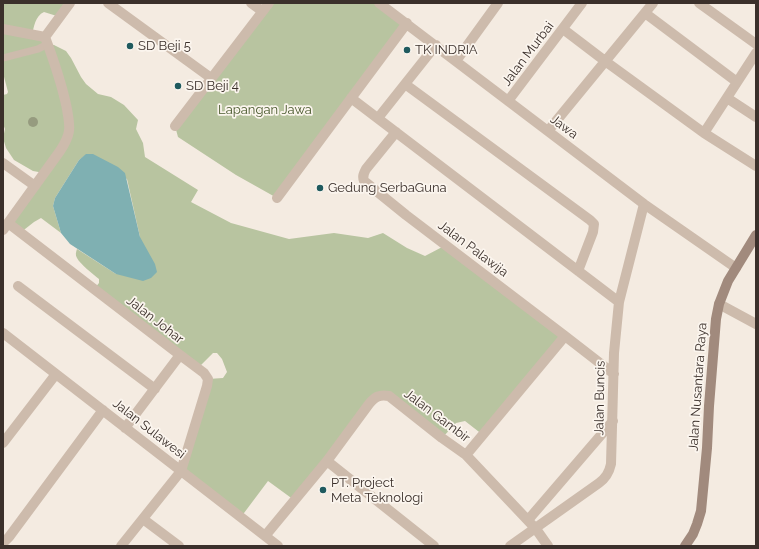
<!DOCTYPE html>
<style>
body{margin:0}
#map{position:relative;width:759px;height:549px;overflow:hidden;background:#f4ebe1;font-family:Raleway,sans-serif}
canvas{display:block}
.frame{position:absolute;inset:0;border:4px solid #3b302b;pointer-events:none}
</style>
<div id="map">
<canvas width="759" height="549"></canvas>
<div class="frame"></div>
</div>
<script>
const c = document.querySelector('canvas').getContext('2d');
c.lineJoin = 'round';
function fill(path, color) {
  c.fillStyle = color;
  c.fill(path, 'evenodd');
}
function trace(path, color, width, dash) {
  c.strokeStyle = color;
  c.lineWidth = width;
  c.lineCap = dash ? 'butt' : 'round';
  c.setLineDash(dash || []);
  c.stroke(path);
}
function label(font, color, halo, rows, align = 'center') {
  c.font = font + ' Raleway,sans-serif';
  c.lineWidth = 3.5;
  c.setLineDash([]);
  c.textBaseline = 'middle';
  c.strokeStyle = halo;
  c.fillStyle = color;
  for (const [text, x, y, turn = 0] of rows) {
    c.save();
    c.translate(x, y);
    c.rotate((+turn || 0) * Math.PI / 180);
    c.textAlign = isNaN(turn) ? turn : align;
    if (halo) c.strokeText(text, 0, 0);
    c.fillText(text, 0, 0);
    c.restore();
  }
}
fill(new Path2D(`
 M3,3H70L60,17L44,12C35,16 34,27 32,35L48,44L54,45L66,51L71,58L81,77L86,84L98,94L111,97L124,105L138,120L136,129L143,143L145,157L198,190L191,202L231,223L289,239L334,233L368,238L383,233L407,248L425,256L446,245L565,336L483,435L465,421L456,423L442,438L382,395L294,500L268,481L241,517L181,471L208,379L223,378L227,372L222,359L217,353H213L198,368L94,289L99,283V279C93,274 80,264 77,258C75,255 76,252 77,249L116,274L140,237L127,179L86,155L79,160L55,198L53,206L61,233L41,218L34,222L20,233L8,223L44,173L33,171L14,160L6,148L3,138L5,129L3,124V95L7,94L8,92L3,73Z
 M269,3H379L407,23L277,198L236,175L178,137L175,126Z`), '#b8c4a0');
fill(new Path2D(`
 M86,154H93L118,167L125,173L140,237L155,264L157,272L151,278L143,281L116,274L70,244L61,233L53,206L55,198L79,160Z`), '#7fb0b2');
trace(new Path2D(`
 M3,58L38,49L48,44`), '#cdbbac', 7);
trace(new Path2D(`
 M108,3L211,78
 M251,3L262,11
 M379,3L644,204L736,268
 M699,3L756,44
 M645,13L737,82
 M3,29L45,37
 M563,29L605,61L704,133L756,166
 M45,37L70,3
 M436,45L405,84L590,220L594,224L593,232L578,271
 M456,61L498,3
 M351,98L619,302
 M727,98L756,117
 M508,101L582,3
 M378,118L405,84
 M175,126L269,3
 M548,131L653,3
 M396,132L366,169C364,173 362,176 364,181L406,215L565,336L614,374
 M704,133L756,53
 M3,163L35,186
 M277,198L407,23
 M8,223L180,355L204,373L208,379L207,386L181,471L121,546
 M3,230L60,151C64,145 68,138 69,131C70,124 68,116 67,109C62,84 54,61 45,37
 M18,286L155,389
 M719,304L756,324
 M3,333L278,546
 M125,428L180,355
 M3,443L56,374
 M466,455L565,336
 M327,461L434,546
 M143,519L179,546
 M528,520L613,421
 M265,536L327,461L369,404C375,397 379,394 389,396L442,438L466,455L536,529L548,546
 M3,543L9,537L103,410
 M510,546L599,483C606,478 609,473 611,464L614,353L619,302L644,204`), '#cdbbac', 10);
trace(new Path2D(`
 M685,546L693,534L697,524L701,511L707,448L709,406L716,319L719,304L728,281L756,235`), '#a18a7d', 10);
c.fillStyle = '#969b7f';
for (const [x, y] of [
 [33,122]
]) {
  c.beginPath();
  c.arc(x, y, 5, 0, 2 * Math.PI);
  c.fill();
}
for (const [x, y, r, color] of [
 [130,46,4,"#1f5a5e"],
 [407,50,4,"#1f5a5e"],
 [178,86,4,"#1f5a5e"],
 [320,188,4,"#1f5a5e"],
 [323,490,4,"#1f5a5e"]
]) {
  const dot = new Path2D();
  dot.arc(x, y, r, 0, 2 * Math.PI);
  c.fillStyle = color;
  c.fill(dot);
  trace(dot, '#fbf5ee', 1.5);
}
label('13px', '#3b302b', '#fbf5ee', [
 ["SD Beji 5",138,46],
 ["TK INDRIA",415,50],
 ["SD Beji 4",186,86],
 ["Gedung SerbaGuna",328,188],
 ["PT. Project",331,483],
 ["Meta Teknologi",331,498]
], 'left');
label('13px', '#3b302b', '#fbf5ee', [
 ["Jalan Murbai",528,54,-53],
 ["Jawa",564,127,37],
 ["Jalan Palawija",473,249,37],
 ["Jalan Johar",155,320,38],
 ["Jalan Nusantara Raya",698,387,-86],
 ["Jalan Buncis",600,398,-89],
 ["Jalan Gambir",437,416,37],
 ["Jalan Sulawesi",149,429,38]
]);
label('13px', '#4a5a2e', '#fbf5ee', [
 ["Lapangan Jawa",265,110]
]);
</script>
